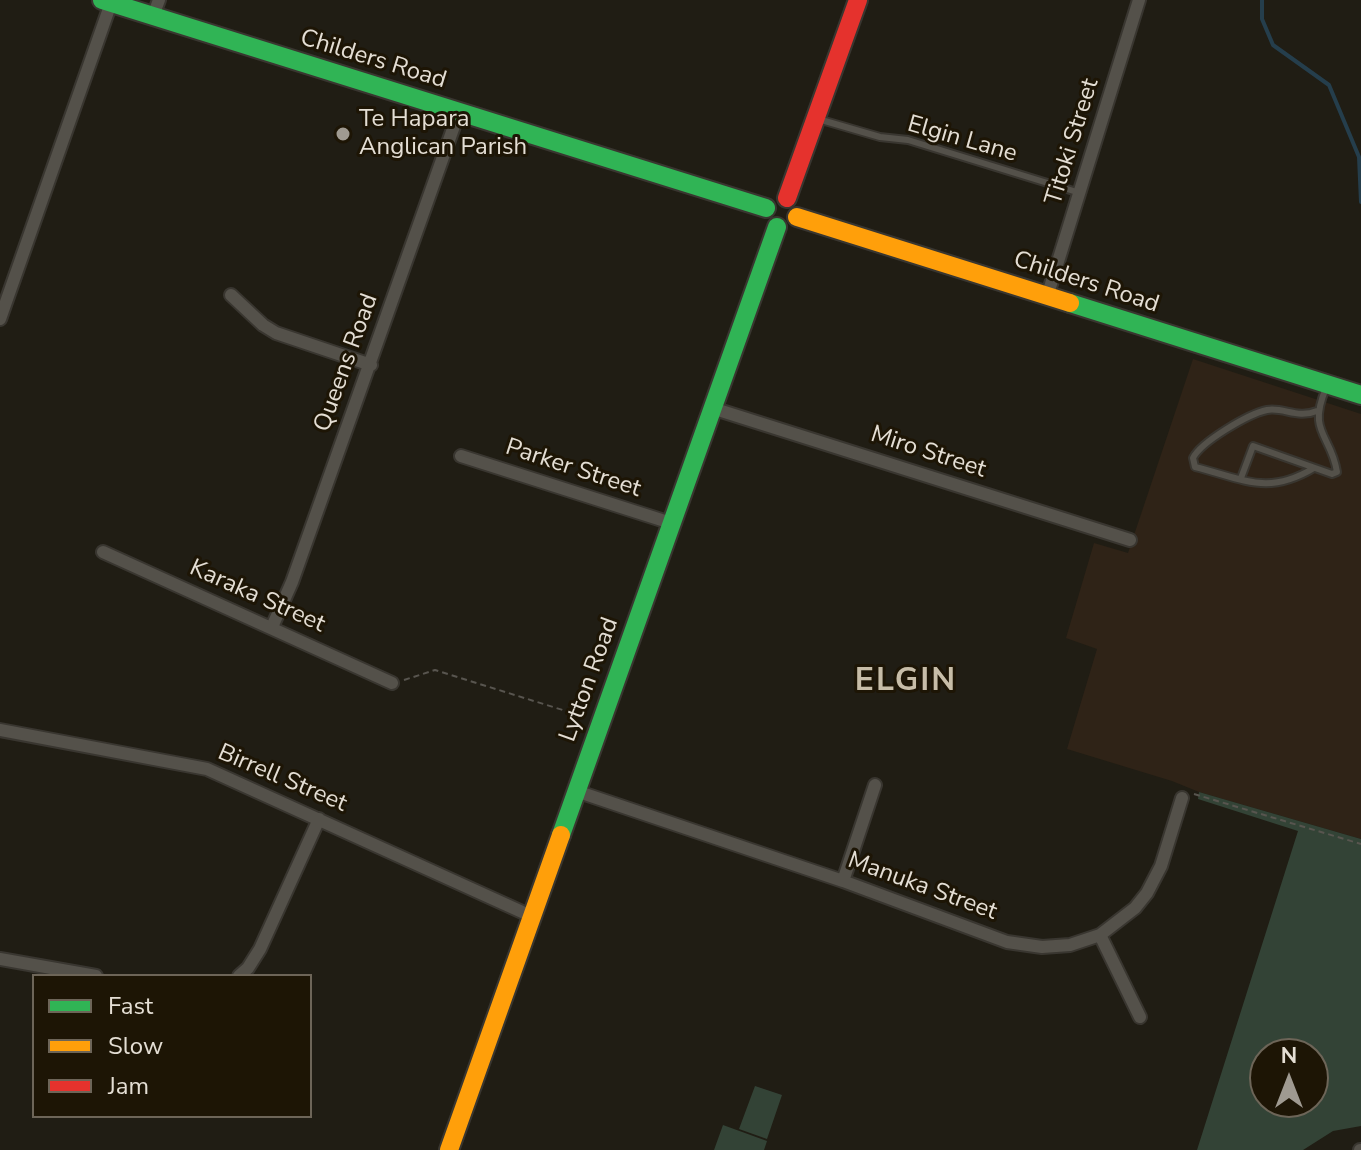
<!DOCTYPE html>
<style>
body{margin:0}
#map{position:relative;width:1361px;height:1150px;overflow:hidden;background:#201d14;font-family:"Nunito Sans",sans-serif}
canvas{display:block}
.legend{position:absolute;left:32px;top:974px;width:280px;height:144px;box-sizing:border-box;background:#1d1505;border:2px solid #6d6558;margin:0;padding:10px 14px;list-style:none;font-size:24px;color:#e4ded4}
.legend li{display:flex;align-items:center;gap:16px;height:40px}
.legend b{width:40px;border:2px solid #6d6558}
.north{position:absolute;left:1249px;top:1038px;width:80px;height:80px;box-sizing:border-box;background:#1d1505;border:2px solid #6d6558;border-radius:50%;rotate:0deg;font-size:22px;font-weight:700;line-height:32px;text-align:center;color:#e4ded4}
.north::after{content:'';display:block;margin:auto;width:28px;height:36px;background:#9f9a91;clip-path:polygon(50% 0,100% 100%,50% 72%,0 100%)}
</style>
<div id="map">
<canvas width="1361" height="1150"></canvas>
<ul class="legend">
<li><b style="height:10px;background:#30b455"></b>Fast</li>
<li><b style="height:10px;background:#ff9f0a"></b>Slow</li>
<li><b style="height:10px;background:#e5322d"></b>Jam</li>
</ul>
<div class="north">N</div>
</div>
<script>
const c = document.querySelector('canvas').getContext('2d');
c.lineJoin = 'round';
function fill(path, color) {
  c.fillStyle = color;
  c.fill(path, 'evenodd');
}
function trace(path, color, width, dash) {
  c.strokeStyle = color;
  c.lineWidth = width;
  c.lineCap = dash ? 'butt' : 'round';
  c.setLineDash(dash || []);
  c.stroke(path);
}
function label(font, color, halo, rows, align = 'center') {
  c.font = font + ' "Nunito Sans",sans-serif';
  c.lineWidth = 6;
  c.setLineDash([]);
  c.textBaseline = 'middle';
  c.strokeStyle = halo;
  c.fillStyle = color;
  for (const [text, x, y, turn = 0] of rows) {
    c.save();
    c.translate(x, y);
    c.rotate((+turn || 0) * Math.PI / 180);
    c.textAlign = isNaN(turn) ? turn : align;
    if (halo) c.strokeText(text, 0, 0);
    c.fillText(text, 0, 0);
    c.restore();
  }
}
fill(new Path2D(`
 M1193,359L1361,414V839L1199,792L1172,781L1067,749L1097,649L1066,638L1094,543L1128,553Z`), '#2f2317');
fill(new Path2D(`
 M1199,792L1361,839V1126L1333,1131L1303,1150H1197L1298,831L1198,799ZM1313,1054V1102H1265V1054Z
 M755,1086L782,1095L767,1139L739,1129Z
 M723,1125L767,1141L764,1150H714Z`), '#334336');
trace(new Path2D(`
 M1262,0V19L1273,45L1329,85L1359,157L1361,202`), '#253e4c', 4);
const lane = new Path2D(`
 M818,119L880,137L908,140L1080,193
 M1314,468C1267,496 1244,479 1195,467L1193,458C1201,442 1248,414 1267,410C1284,407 1297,419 1317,411
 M1241,478L1253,446L1332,474L1337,472C1331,434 1307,433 1326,388`);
const street = new Path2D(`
 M153,16L159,0
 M231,295L263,325L276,333L371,365
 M1047,297L1139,0
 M0,319L111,3
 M712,408L1130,540
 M461,456L671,523
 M103,552L392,683
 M272,627L292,582L459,112
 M0,730L207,769L531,916
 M576,791L843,881L1007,942L1042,947L1070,945L1100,935L1135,908L1147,893L1161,866L1182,798
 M843,881L875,785
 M1100,935L1140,1017
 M0,959L96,976
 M239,976L248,968L260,949L319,819
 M1360,1150H1361`);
const fast = new Path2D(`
 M102,0L766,208
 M1070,303L1361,395
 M561,835L777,227`);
const slow = new Path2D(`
 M797,217L1070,303
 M449,1150L561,835`);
const jam = new Path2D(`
 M787,198L858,0`);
trace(lane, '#393630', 10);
trace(street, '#393630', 16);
trace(fast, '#393630', 22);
trace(slow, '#393630', 22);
trace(jam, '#393630', 22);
trace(new Path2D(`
 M404,680L435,670L585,717
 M1194,794L1361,844`), '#58554f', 2, [6, 4]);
trace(lane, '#54514a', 6);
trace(street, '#54514a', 12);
trace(fast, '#30b455', 18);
trace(slow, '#ff9f0a', 18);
trace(jam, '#e5322d', 18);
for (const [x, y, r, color] of [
 [343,134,8,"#9f9a91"]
]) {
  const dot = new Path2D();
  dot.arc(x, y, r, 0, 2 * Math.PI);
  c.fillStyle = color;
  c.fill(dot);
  trace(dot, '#1d1505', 3);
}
label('24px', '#e4ded4', '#1d1505', [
 ["Childers Road",373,60,17],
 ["Elgin Lane",962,140,16],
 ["Titoki Street",1073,142,-73],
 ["Childers Road",1086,283,18],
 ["Queens Road",347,363,-70],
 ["Miro Street",928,453,18],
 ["Parker Street",573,469,18],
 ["Karaka Street",257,597,24],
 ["Lytton Road",590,680,-70],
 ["Birrell Street",282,779,23],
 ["Manuka Street",922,887,20]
]);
label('24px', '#e4ded4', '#1d1505', [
 ["Te Hapara",359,120],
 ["Anglican Parish",359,148]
], 'left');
c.letterSpacing = '2px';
label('bold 32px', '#c7bda8', '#1d1505', [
 ["ELGIN",906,682]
]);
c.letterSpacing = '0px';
</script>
